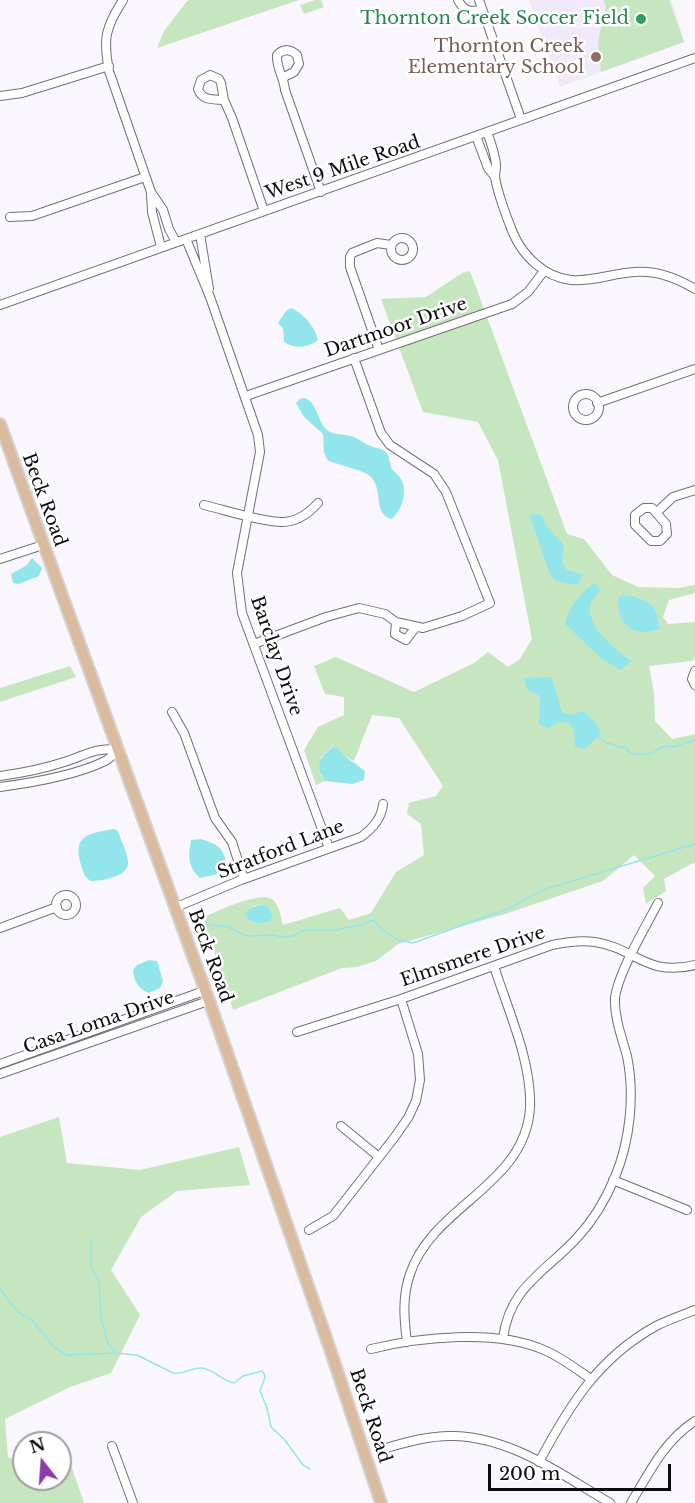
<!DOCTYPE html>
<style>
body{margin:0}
#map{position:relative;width:695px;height:1503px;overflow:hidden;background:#f9f6fe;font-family:"Libre Baskerville",serif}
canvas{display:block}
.north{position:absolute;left:12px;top:1431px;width:60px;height:60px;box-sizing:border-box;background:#fff;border:2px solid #9e9d9f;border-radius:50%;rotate:343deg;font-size:16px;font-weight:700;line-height:24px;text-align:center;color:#0c0b0e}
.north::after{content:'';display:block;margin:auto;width:21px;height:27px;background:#8e3ba9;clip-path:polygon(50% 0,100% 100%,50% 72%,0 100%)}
.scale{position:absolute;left:488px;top:1464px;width:183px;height:27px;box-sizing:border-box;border:3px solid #0c0b0e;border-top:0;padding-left:8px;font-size:18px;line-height:21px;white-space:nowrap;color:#0c0b0e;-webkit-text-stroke:4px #fff;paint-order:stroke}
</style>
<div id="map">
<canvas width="695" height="1503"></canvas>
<div class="north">N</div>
<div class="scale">200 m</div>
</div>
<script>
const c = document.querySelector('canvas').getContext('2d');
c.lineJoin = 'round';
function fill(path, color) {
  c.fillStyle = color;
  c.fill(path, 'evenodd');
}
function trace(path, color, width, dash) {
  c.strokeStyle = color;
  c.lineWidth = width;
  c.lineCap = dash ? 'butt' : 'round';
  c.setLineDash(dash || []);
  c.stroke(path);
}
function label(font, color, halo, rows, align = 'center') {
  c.font = font + ' "Libre Baskerville",serif';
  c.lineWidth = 5;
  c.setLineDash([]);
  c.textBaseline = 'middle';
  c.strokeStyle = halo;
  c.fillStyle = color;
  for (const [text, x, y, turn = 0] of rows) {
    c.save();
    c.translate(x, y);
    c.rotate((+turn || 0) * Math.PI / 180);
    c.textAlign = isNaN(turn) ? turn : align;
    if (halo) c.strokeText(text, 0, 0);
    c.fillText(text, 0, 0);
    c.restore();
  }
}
fill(new Path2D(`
 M529,0H671L685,42L560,87Z`), '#efe9f9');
fill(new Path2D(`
 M188,0H299L157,48L164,31Z
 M315,0H321L324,7L304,14L300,5Z
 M604,0H669L684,42L601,72L598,41L606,7Z
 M470,271L567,534L584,539L612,575L638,587L677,588L695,585V593L669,600L663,617L668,624L695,622V657L692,661L649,666L654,693L655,721L672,739L695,734V864L693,863L664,879L666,891L646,904L643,888L655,876L634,855L603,881L505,914L398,944L376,961L357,967L342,968L233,1010L211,942L205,931L204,917C217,911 259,891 272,899C279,904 281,917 283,925L340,908L349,920L371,913L396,872L424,855L421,824L407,814L409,803L436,796L443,786L399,718L372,715L354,761L342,755L332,747L321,757V775L325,781L316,785L304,750L318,727L344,715V697L325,694L314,666L336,657L414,692L474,663L488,652L508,667L520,659L532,639L498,460L478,422L423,412L381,299L426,297L462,273ZM261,905L269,922L258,924L248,920L246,913L253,906Z
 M70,666L76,677L0,702V688Z
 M59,1117L67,1163L140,1170L239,1147L250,1185L177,1191L141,1217L111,1270L140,1315L111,1373L70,1387L5,1419L8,1458L24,1457V1479H60V1454H67L84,1503H0V1137Z`), '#c6e6bf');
fill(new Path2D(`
 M291,308C302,312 316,328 318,340C308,348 294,349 284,342L283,328L278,323L286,311Z
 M305,398C319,404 317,425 330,432C337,435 347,434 354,437C359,439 362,442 366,444C381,452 388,444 391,468C394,472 399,475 401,479C408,492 402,511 391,519C373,513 383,492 372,478C366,470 337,465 327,460L324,452L323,434L304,417L296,403L300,399Z
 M529,514L541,515L548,528L564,545L562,563L566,570L583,574L577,585L556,581L550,574Z
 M32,558L42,568L39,576L19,584L13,583L11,574L27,565Z
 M595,583L600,591C597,594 593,599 591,602C583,624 616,651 632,661L620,670L601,658L565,624C569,606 580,593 595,583Z
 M626,595C649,601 656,602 660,628C636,640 614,624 619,597Z
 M551,677L562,712L571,715L583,711L597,724L601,734L585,749L575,747L574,731L570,723L558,722L549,728L539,724L540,696L527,689L524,678Z
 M333,747L338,748C343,758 356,763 365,771L364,780L353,784L325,781C315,764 319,758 333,747Z
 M113,829L117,830L119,834C122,843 128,854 128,863C128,877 101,881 91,881C84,877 83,872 81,865C72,835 88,834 113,829Z
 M201,839C206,841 211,842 216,845C225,851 229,864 223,873L200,878C188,867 188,856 191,840Z
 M261,905L267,906L273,916L269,922L258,924L248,920L245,913L252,907Z
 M149,960L157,961L163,981L160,988L149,993C138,989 134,981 133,970L137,965Z`), '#93e5ec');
trace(new Path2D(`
 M599,737L607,743L626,748L630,753C645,756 652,755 664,746L673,747L695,740
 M203,924L228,927L246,936L273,935L282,937L292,936L306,930H336L364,924L373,920L384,931L396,939L413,943L510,908C523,902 532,894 546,889L695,844
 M91,1240V1266L99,1282L101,1319L108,1343L115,1352
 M0,1289L17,1311L33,1321L54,1347L67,1355L115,1353L137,1355L173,1373C183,1375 192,1367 202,1368C215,1370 221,1380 234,1383L243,1376L262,1371C269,1378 261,1383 260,1391L267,1408L271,1427L284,1439L303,1465L310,1469`), '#93e5ec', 1.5);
const minor = new Path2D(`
 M123,0C105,28 103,39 109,71L151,192L163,210L169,229L176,242
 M458,0C464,11 469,12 481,10
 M479,0L521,119
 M284,77L294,72L299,64L297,55C291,49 284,48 277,55C276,68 284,77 285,90L321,192
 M0,96L22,93L109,66
 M224,100C213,99 202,101 198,89L201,80L210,75L219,79L221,83L224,100L232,118L264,211
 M487,132C491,143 496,156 496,167C496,170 495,173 495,176C496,189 508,221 513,233C523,256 544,277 571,280C592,282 614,273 634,272C655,270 677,278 695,289
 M476,136L488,168L495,177
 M151,194L152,212L161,247
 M10,217L32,216L145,177
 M200,234L209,289
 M391 249a11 11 0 1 1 22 0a11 11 0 1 1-22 0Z
 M186,239L210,297L258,435L260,452L237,573L242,613L329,848
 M0,305L695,58
 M379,350L350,267V257L352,253L377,243L391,245
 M573 407a13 13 0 1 1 26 0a13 13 0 1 1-26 0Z
 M246,396L512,304L528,292L544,271
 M597,403L695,369
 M204,505C225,510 261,522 282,522C296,522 309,513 318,503
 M644,508H652L666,524L667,534L660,541H651L635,525V515Z
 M657,512L673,497L695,490
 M0,559L43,545
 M396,622L395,634L406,640L415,628
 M254,644L326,617L359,608L385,614L396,622L423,628L462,616L490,603L446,492L434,474L390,445L381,433L354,358
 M695,671L692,679L695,685
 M172,712L184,733L215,818L232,842L244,879
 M0,776C22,773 43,769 64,762C86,755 94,748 119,749
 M0,787C30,783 77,775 105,761C110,759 114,753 119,749
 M56 905a10 10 0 1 1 20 0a10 10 0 1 1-20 0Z
 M174,908L241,880L361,837C372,829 382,818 383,804
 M0,928L57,907
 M297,1032L401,999L552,945C566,942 581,940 595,942C635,948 646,977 695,965
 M0,1064L204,991
 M0,1074L208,1001
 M341,1126L379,1157
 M613,1180L687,1210
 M309,1230L333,1216L394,1138L408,1118L416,1101L420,1080L418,1054L401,999
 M503,1339C509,1288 544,1273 576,1239C592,1222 606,1199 615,1177C630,1141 635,1095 627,1056C622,1038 614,1017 615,998C618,973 646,926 658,903
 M407,1342C404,1319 402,1297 410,1274C433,1205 525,1186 530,1108C532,1061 508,1011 494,966
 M371,1349C420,1337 497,1329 544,1350C561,1357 576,1369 591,1379
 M112,1446L133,1503
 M383,1449C406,1442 431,1435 455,1436C513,1438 562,1475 610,1503
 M539,1462C569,1406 598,1358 656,1326C668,1320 682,1315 695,1310
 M631,1503C649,1473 664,1441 695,1421`);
const major = new Path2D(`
 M0,424L212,1009L329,1346L381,1503`);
trace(minor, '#726f78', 10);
trace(major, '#d3d3d4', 14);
trace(minor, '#fff', 8);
trace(major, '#dabb9d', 10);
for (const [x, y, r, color] of [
 [641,19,6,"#2e9e5b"],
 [596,57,6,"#8d6e63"]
]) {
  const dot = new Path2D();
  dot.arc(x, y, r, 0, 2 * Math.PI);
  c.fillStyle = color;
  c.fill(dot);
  trace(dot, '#fff', 2);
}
label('18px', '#27864d', '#fff', [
 ["Thornton Creek Soccer Field",629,19]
], 'right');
label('18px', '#785e54', '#fff', [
 ["Thornton Creek",584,47],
 ["Elementary School",584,68]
], 'right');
label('18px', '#0c0b0e', '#fff', [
 ["West 9 Mile Road",343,168,-19],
 ["Dartmoor Drive",396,328,-19],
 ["Beck Road",44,500,70],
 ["Barclay Drive",276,656,71],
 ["Stratford Lane",281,850,-21],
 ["Beck Road",210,956,70],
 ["Elmsmere Drive",473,957,-19],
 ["Casa Loma Drive",99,1023,-19],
 ["Beck Road",370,1416,72]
]);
</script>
